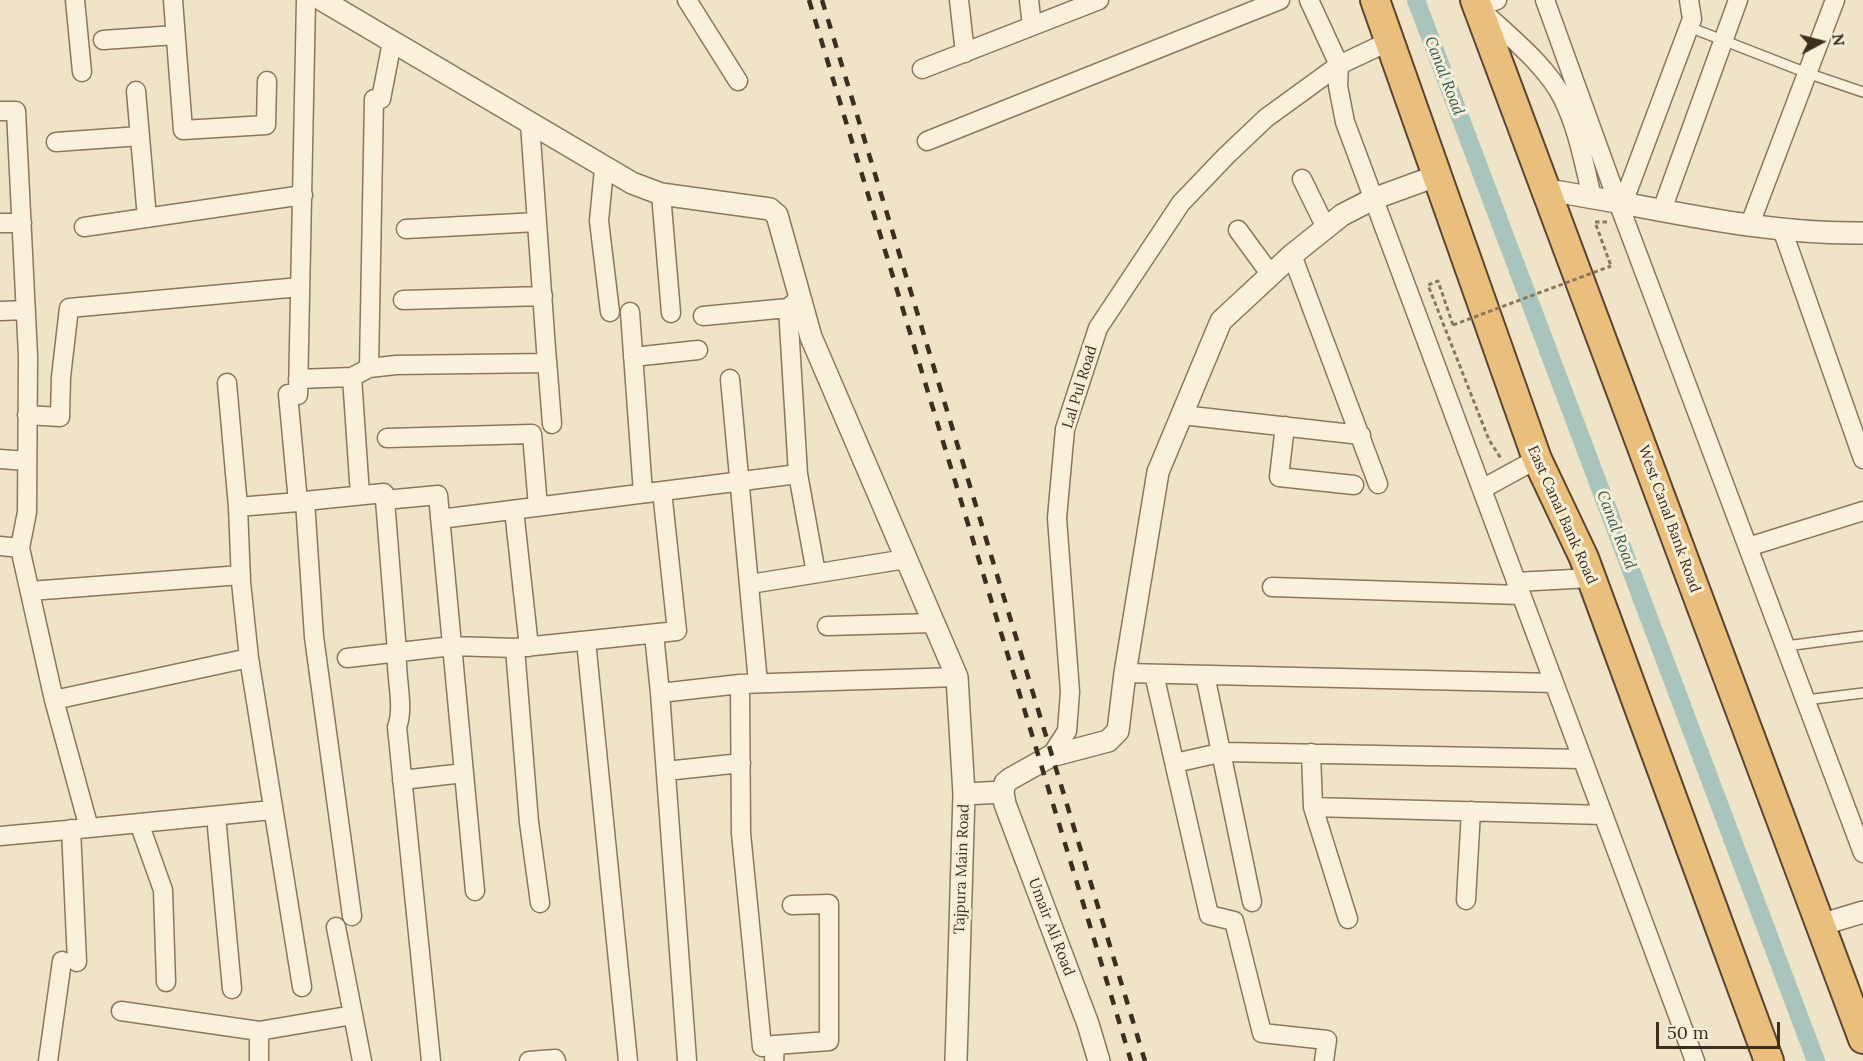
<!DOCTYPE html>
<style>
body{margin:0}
#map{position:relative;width:1863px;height:1061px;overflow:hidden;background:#f0e4c8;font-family:Lora,serif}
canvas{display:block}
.north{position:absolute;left:1791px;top:12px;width:60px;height:60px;-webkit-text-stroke:4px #f7eed8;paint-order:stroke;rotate:83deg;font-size:16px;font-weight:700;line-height:24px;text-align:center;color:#3d2e20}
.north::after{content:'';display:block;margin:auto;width:21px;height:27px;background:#3d2e20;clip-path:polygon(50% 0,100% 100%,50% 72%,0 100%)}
.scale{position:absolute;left:1656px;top:1022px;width:124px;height:27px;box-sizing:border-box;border:3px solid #3d2e20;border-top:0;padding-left:8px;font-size:18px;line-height:21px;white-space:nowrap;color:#3d2e20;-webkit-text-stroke:4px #f7eed8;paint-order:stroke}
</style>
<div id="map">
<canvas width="1863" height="1061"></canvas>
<div class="north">N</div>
<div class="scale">50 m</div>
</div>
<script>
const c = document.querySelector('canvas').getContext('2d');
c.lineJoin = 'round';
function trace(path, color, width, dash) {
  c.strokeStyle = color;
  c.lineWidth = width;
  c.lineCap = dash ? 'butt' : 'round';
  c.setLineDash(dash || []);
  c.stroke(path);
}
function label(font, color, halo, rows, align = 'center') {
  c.font = font + ' Lora,serif';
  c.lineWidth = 6;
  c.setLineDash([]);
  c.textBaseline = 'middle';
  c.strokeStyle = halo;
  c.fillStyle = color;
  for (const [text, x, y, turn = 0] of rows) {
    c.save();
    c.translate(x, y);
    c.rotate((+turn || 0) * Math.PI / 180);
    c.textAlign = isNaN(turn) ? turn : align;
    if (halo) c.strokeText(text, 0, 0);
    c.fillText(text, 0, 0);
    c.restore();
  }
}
trace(new Path2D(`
 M1416,0L1816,1061`), '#a9c4bc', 18);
const service = new Path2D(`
 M1689,27L1807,73L1863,92
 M1786,646L1863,636
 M1806,700L1863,693`);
const minor = new Path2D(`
 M75,0L82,72
 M173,0L183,130L266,125L267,81
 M306,0L298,395L288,394L298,502L305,501L314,637L352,916
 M687,0L738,81
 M959,0L965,53
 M1029,0L1032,26
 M1309,0L1339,65L1338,86L1345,122L1695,1061
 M1497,0L1478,7C1505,33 1547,65 1563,99C1578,129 1584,164 1592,197
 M1545,0L1618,202L1863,853
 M103,40L175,35
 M922,69L1099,0
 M136,91L147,218
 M0,111H16L28,356L27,512L20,548L0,546
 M927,141L1280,0
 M56,142L140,136
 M604,169L599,221L610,312
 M1302,179L1326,228
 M661,194L671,313
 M1623,203L1692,19L1689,0
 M1662,210L1738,0
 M0,223H22
 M1750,224L1835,0
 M84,227L303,195
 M406,229L537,222
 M1782,229L1863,459
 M1238,230L1271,275
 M1292,255L1378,484
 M403,300L543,296
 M0,311L26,310
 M630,312L643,493
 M703,316L788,308
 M633,357L698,350
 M547,360L552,424
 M369,368L396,365L547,363L530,124
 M352,377L360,495
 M298,379L352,377L369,368L374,99H381L392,42
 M730,379L758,683
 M227,383L238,507L298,502
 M27,415L60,417L61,377L69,308L300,287
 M1182,415L1361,435
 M1285,426L1279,477L1354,485
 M387,438L532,434L538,507
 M0,459L27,461
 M798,474L816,573
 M1482,489L1537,459
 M385,500L397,652C395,675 405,707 397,727L431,1061
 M305,501L384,493L385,500L438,495L475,891
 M238,507L241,582L249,658L302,987
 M514,510L529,647
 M440,519L798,474L788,308L799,299
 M1748,547L1863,511
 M20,548L54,700L249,658
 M1516,582L1591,578
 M750,584L906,559
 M1272,587L1520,595
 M30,591L241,575
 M827,626L934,623
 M654,634L660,693L740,684L957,677
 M586,641L628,1061
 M515,648L529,822L540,903
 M347,658L452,646L515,648L677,631L662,491
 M1125,673L1554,683
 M1154,674L1209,915L1234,921L1262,1033L1327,1040L1324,1061
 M1205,675L1252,902
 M740,684L741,833L762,1047L775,1045L774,1061
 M660,693L687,1060
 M1311,753L1313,807L1348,919
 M1051,756L1067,731L1070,692L1057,518L1065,429L1098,328L1181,203L1226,156L1266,118L1339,65L1390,41
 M1175,763L1224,752L1582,759
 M666,771L741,763
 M402,780L464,773
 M1313,807L1603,815
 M216,816L232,989
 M139,823L163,890L166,982
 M89,828L272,810
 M71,829L77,962
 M0,836L89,828L54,700
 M1466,900L1471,811
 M336,927L362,1061
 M121,1011L259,1031L353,1015
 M259,1031V1061
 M775,1045L829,1041V904L792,905
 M48,1061L62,961
 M529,1061L555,1059L556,1061`);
const tertiary = new Path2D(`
 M322,0L632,183L661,194L770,209L777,215L811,337L957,677L964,794L956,1061
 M1547,190C1652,206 1757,235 1863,233
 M1003,792L1005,804L1088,1024L1099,1061
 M964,794L1003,792L1005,783L1010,779L1051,756L1108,741L1118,731L1125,673L1158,472L1221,321L1292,255L1342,215L1373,199L1436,176
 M1820,925L1863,912`);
const trunk = new Path2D(`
 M1375,0L1537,459L1584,558L1769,1061
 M1475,0L1863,1039`);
trace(service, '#8d765c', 12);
trace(minor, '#8d765c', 21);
trace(tertiary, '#8d765c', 24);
trace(trunk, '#5b4430', 32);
trace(new Path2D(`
 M1607,222H1595L1611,266
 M1453,325L1438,281L1428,285L1489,440L1502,460`), '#8d765c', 3, [4.5, 3]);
trace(service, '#faf1dc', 9);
trace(minor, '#faf1dc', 18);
trace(tertiary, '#faf1dc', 21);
trace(trunk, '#eabe7c', 28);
trace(new Path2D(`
 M809,0L1131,1061
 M822,0L1145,1061`), '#3d2e20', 4.5, [10, 10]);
trace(new Path2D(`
 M1453,325L1611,266`), '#8d765c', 3, [4.5, 3]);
label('15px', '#3d2e20', '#f7eed8', [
 ["Lal Pul Road",1080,387,-73],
 ["East Canal Bank Road",1562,515,66],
 ["West Canal Bank Road",1669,519,70],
 ["Tajpura Main Road",962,869,-88],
 ["Umair Ali Road",1051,927,69]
]);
label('italic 16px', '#2f5d5a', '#f7eed8', [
 ["Canal Road",1444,76,69],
 ["Canal Road",1616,530,69]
]);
</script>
